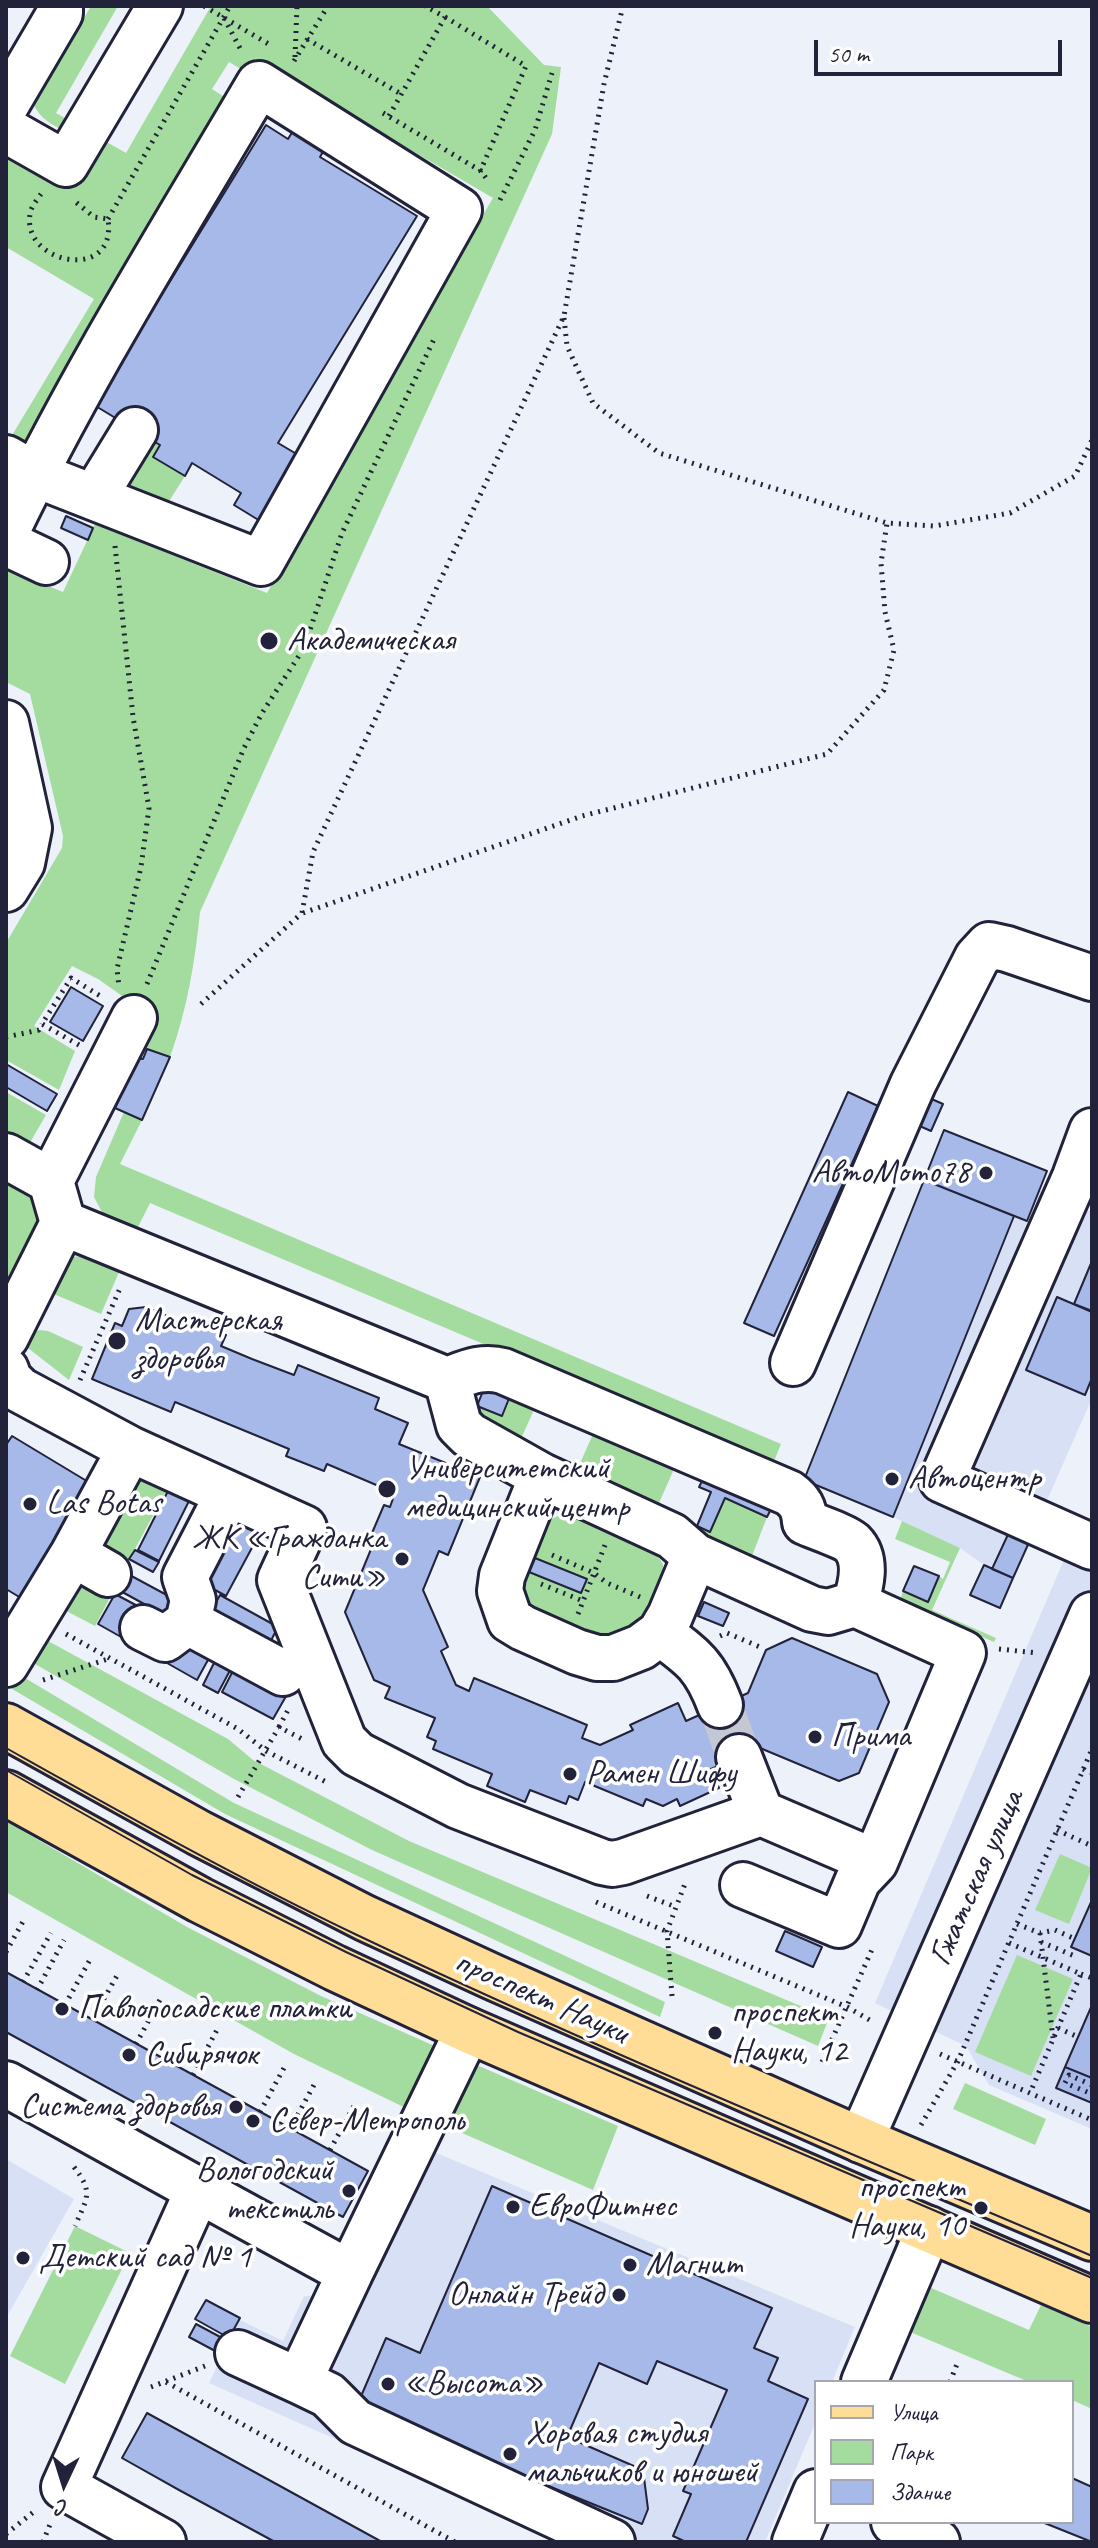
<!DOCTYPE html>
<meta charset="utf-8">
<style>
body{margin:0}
#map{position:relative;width:1098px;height:2548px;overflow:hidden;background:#edf1fa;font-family:Caveat,sans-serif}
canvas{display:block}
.frame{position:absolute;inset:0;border:8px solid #22223b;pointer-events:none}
.legend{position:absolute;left:814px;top:2380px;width:260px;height:144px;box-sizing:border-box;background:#fff;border:2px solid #a7a7b1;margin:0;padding:10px 14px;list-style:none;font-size:24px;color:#22223b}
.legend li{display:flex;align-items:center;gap:16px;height:40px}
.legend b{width:40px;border:2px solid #a7a7b1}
.north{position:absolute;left:24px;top:2444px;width:80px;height:80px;-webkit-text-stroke:6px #fff;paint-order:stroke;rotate:184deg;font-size:22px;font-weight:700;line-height:32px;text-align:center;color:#22223b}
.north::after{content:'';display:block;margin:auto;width:28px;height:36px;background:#22223b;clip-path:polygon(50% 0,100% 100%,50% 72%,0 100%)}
.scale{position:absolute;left:814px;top:40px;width:248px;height:36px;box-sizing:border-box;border:4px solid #22223b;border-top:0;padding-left:10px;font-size:24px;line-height:28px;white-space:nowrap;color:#22223b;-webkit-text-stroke:6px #fff;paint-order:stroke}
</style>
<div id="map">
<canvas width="1098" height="2548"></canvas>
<div class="frame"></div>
<ul class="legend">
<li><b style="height:10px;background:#ffdd96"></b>Улица</li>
<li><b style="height:22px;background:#a4db9e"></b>Парк</li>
<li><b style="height:22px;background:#a6b9e8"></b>Здание</li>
</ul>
<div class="north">С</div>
<div class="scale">50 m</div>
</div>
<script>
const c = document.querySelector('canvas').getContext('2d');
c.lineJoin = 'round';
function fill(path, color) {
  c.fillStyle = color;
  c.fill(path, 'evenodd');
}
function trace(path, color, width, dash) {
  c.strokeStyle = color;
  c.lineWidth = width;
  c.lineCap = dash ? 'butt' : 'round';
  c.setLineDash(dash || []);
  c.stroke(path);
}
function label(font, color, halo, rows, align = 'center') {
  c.font = font + ' Caveat,sans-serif';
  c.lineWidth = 7;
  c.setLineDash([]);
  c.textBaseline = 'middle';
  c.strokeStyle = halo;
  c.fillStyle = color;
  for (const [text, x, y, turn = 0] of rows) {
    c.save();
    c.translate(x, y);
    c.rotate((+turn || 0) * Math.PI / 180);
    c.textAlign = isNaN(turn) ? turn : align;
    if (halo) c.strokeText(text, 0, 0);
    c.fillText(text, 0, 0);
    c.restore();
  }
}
fill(new Path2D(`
 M944,1130L1047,1171L1040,1190L1092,1212V1398L1013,1578L984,1565L960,1548L902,1521L804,1480Z
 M1071,1543L1092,1552V2129L989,2085L966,2046L875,2003Z
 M417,2145L855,2327L832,2382H816V2421L765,2542H567L209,2383L240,2320L283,2341L304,2296L347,2295Z
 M6,2159L74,2199L6,2318Z`), '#d8e0f5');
fill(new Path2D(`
 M91,6H118L56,113L77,125L71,134C57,127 41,121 34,105Z
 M211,6H487L544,65L561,67L552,134L200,912C195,962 187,1010 170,1057L147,1049L158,1021L98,979L72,966L34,1026L75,1051L59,1090L6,1060V943L62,848L63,836L30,694L6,682V569L63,592L95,524L267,593L404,357L411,337L493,198L255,59L246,72L229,62L212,89L229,100L24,443L6,444V435L11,437L94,299L6,247V146L96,136L126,153Z
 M145,437L160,445L153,457L185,476L166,506L115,484Z
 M6,1092L46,1115L25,1151L6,1139Z
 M124,1112L142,1120L120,1164L781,1444L772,1466L150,1203L137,1229L104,1216L94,1197L96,1177Z
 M6,1171L29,1186L43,1215L6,1295Z
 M82,1256L119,1272L101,1314L49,1292L62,1268L72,1257Z
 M39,1330L48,1331L83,1347L69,1380L28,1348L33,1334Z
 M512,1391L538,1401L519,1443L469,1416L477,1406L502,1416Z
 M593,1434L674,1469L659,1503L578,1468Z
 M138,1475L169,1486L123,1571L95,1551Z
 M725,1498L767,1517L752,1556L695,1530L697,1526L710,1532Z
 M579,1511L655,1552L663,1564L662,1583L642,1631L611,1644L535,1617L514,1584C529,1551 536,1513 579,1511Z
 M902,1521L960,1548L932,1610L996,1638L994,1642L900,1601L903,1591L928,1601L939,1576L943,1579L950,1562L895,1539Z
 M69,1580L115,1588L95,1626L55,1605Z
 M37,1635L228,1739L253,1760L409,1841L829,2018L818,2046L372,1850L234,1779L23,1657Z
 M15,1672L234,1803L665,2002L660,2017L225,1814L7,1686Z
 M6,1821L187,1927L321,1996L437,2047L414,2112L294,2054L6,1892Z
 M1060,1854L1092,1868L1069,1924L1035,1910Z
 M1017,1955L1073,1979L1031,2076L975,2052Z
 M479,2066L618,2126L593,2190L439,2123L466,2076Z
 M965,2083L1046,2119L1035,2145L953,2109Z
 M75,2226L130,2253L65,2384L10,2356Z
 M922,2284L1029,2330L1041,2305L1092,2327V2409L1072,2400V2382H1029L903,2329Z`), '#a4db9e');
const building = new Path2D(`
 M266,125L288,139L296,126L327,145L320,157L417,216L278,443L305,459L265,524L234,505L241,493L192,463L185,476L153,457L160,445L94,405Z
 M66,516L93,528L88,540L61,528Z
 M71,987L103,1006L83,1041L50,1022Z
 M147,1049L170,1057L142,1120L115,1108L136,1058L143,1059Z
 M6,1064L57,1094L47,1111L6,1087Z
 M848,1092L878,1106L774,1336L744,1323Z
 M927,1097L943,1104L931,1131L915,1124Z
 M944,1130L1047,1171L1027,1221L924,1180Z
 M924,1180L1014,1216L893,1517L804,1480Z
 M1092,1261V1311L1074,1304Z
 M1057,1297L1092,1312V1378L1085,1395L1026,1370Z
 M146,1307L181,1322L183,1317L226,1335L221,1346L252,1359L294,1375L298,1365L379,1398L375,1409L408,1423L399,1444L480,1477L448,1555L439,1551L423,1590L448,1647L441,1651L456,1685L469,1691L474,1678L587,1725L582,1738L600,1745L633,1730L630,1725L678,1703L686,1721L748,1693L766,1650L792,1638L877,1674L889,1702L859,1773L839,1781L760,1748L711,1769L719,1788L680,1806L677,1799L663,1806L646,1799L643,1806L585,1782L578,1800L569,1796L566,1804L530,1790L525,1802L487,1786L492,1774L433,1749L436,1741L427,1737L435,1718L385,1698L390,1687L374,1680L345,1612L374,1542L369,1540L384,1505L390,1507L395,1493L327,1464L324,1471L286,1456L289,1449L175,1402L171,1412L92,1379L115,1323L122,1326L129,1309Z
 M487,1381L512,1391L502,1416L477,1406Z
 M12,1436L90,1483L26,1601L6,1589V1445Z
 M706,1473L775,1501L767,1517L725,1498L710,1532L697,1526L711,1492L699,1487Z
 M170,1487L190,1499L159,1561L138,1550Z
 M241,1520L261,1531L226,1596L206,1585Z
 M1011,1528L1031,1538L1013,1578L992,1569Z
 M135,1550L159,1562L153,1572L129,1559Z
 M535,1558L587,1579L581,1593L529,1572Z
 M984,1565L1013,1578L1000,1608L970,1595Z
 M113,1566L176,1600L166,1616L115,1588Z
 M914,1566L939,1576L928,1602L903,1591Z
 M115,1594L147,1611L130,1642L98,1624Z
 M220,1595L278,1627L266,1650L207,1619Z
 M704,1602L729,1613L723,1626L698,1616Z
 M183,1633L214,1649L197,1680L167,1663Z
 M219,1653L235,1661L218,1693L203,1685Z
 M237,1663L289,1691L273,1719L222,1692Z
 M1092,1900V1956L1071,1947Z
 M785,1931L822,1947L813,1967L776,1951Z
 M6,1972L368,2171L343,2217L6,2032Z
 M1092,2005V2078L1065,2067Z
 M1065,2067L1092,2078V2103L1056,2088Z
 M492,2186L772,2308L754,2348L778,2358L768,2381L808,2399L746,2542H686L673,2536L691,2494L683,2491L727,2390L657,2361L647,2384L599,2363L567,2437L643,2470L648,2509L642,2524L356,2408L386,2338L420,2353Z
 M206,2300L240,2318L229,2338L195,2319Z
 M196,2324L224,2339L217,2352L189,2337Z
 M147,2413L382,2542H275L179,2490L122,2458Z
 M1072,2478L1092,2487V2542L1042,2522H1072Z`);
fill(building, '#a6b9e8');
trace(building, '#22223b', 2);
trace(new Path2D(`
 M720,1705L739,1757`), '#c4c8d4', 44, [44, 22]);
const minor = new Path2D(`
 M6,105L60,13V6
 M6,130L66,164L160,6
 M6,458L34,474L261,563L459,210L259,84C172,232 80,378 6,533
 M94,497L135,430
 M6,543L46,562
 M6,723L29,828L22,863L6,889
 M1092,1131L1075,1177L942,1480L1092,1547
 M6,1156L51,1181
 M63,1223L447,1380C466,1373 482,1365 503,1371L789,1493C800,1501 804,1508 805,1522C816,1527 844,1536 852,1543C868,1559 861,1586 855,1604L963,1653L875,1862L761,1813L623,1862L612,1864L602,1862L458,1806L357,1754L344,1741L280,1580L304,1528L130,1449
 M6,1337L63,1223L51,1181L134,1018
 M793,1363L913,1084L977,958L989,945L1007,949L1092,978
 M6,1370L9,1379L20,1390L130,1449L73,1554L6,1664
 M447,1380L459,1425L469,1435L542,1476L672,1536L695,1556L812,1609L828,1612L855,1604
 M542,1476L502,1576L500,1591L510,1620L523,1628L577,1652L597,1658H613L641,1647L660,1633L670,1616L695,1556
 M228,1494L185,1577L193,1600L188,1622L283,1673
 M73,1554L108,1574
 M143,1628L165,1639L188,1622
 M660,1633C693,1657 705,1665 720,1705
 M739,1757L761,1813
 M743,1885L839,1925L858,1880L875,1862
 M6,2084L198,2190
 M861,2140L1092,1615
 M350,2273L299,2381L328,2395L355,2422L612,2542
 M238,2353L299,2381
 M864,2382L929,2229
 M894,2522L937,2542
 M163,2542L64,2487L198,2190L350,2273L468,2030
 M795,2542L816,2492`);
const major = new Path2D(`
 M6,1726L199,1833L365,1918L493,1977L861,2140L1092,2238
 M6,1793L200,1900L335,1968L468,2030L1092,2300`);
trace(minor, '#22223b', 50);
trace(major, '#22223b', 50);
trace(new Path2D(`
 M204,6L272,46
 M445,17L526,66L479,174
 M224,18L242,52
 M307,39L401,94
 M295,57L297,6
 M294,61L328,6
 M383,113L481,171L488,181
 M389,116L445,17L425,6
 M41,194C38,198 33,205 31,210C16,263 118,285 108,219L94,217L72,199
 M500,200L535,130L552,73
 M108,219L230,6
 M564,318L567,346L593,403L659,453L887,523L934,526L1010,513L1075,476L1092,440
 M115,546L133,717L149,808L141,867L117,969L119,987
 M303,913L582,816L827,754L884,690L894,650L885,612L881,563L887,523
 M147,984L244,748L262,713L304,648L342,533L435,337
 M201,1004L302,913L313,852L564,316L604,84L623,6
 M6,1037L39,1030L42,1024
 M79,1045L42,1024L71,978L102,997
 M80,1380L121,1286
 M552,1555L594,1573L607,1583L640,1597
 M541,1584L583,1601
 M578,1614L605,1545
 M66,1634L238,1729L266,1751L328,1783
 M720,1636L727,1633L760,1647
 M999,1649L1037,1653
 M43,1680L111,1658
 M279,1727L288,1710
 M1083,1769L1092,1773
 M238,1797L279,1727L302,1739
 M1057,1830L1092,1846
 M647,1896L676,1907
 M596,1902L847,2007L873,2022
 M1017,1924L1040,1933L1055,1930L1075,1939
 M1040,1933L1053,2038
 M1041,1942L1077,1957
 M1009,1943L1081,1974L1030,2093
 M6,1952L25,1918
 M1081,1974L1092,1978
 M23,1982L51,1933
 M37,1990L64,1940
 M672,1996L667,1931L686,1881
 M65,2005L92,1956
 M92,2020L119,1972
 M1058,2028L1078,2037
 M136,2044L162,1996
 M940,2054L1092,2120
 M822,2062L874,1945
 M193,2075L218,2028
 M1092,2085L1069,2075L1065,2083L1092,2094
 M260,2112L285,2066
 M921,2125L958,2061L1092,1749
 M290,2129L315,2083
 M330,2150L355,2104
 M74,2167C94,2193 87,2198 75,2226
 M166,2382L455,2542
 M950,2382L957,2364
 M151,2387L205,2366
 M6,2534L36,2510
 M43,2542L51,2522`), '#22223b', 5, [2, 6]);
trace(minor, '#fff', 44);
trace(major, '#ffdd96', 44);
trace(new Path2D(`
 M6,1748C122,1813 237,1878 357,1935C599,2050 846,2151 1092,2256
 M6,1770L192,1875L346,1952L518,2032L1092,2278`), '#22223b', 2);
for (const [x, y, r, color] of [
 [269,641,10,"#22223b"],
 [986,1173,8,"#22223b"],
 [117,1341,10,"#22223b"],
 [892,1479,8,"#22223b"],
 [387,1489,10,"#22223b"],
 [30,1504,8,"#22223b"],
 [402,1559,8,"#22223b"],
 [815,1737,8,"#22223b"],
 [570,1774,8,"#22223b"],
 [62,2009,8,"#22223b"],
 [715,2033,8,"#22223b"],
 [129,2055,8,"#22223b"],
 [236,2107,8,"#22223b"],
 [253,2121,8,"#22223b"],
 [349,2191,8,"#22223b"],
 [513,2207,8,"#22223b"],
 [981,2208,8,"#22223b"],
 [23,2258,8,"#22223b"],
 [630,2265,8,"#22223b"],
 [619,2295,8,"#22223b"],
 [388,2384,8,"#22223b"],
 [510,2454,8,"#22223b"]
]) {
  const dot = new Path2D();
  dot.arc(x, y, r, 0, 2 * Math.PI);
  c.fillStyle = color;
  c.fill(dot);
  trace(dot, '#fff', 3);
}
label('34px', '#22223b', '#fff', [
 ["Академическая",287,641],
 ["АвтоМото78",970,1173,"right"],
 ["Мастерская",135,1321],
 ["здоровья",135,1360],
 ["Университетский",405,1469],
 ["медицинский центр",405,1508],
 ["Автоцентр",908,1479],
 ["Las Botas",46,1504],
 ["ЖК «Гражданка",386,1539,"right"],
 ["Сити»",386,1578,"right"],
 ["Прима",831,1737],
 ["Рамен Шифу",586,1774],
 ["Павлопосадские платки",78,2009],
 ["проспект",731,2013],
 ["Науки, 12",731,2052],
 ["Сибирячок",145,2055],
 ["Система здоровья",220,2107,"right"],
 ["Север-Метрополь",269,2121],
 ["Вологодский",333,2171,"right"],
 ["текстиль",333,2210,"right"],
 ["проспект",965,2188,"right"],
 ["Науки, 10",965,2227,"right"],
 ["ЕвроФитнес",529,2207],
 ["Детский сад № 1",39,2258],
 ["Магнит",646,2265],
 ["Онлайн Трейд",603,2295,"right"],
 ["«Высота»",404,2384],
 ["Хоровая студия",526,2434],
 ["мальчиков и юношей",526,2473]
], 'left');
label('34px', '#22223b', '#fff', [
 ["Гжатская улица",977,1878,-66],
 ["проспект Науки",541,1998,24]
]);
</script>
